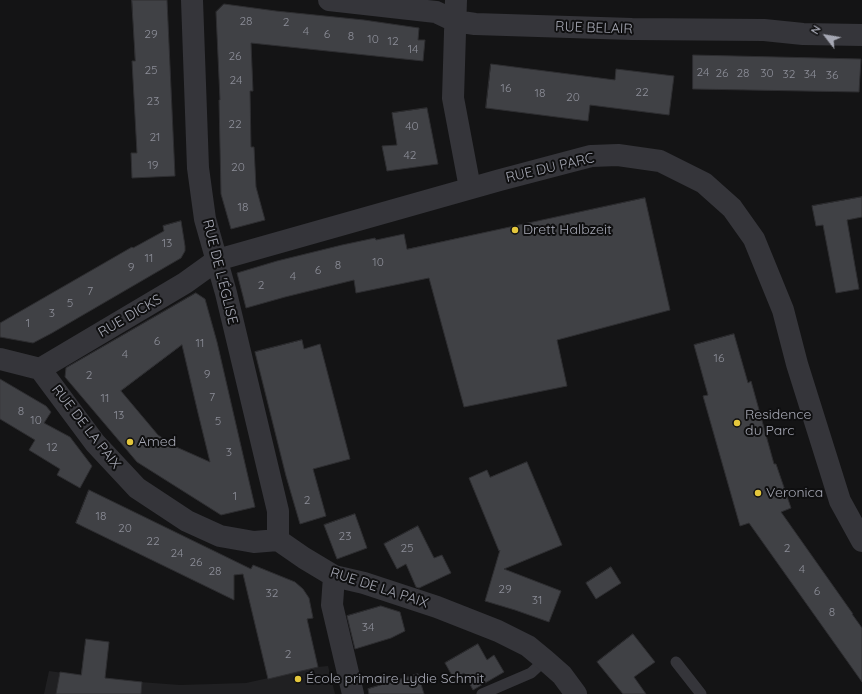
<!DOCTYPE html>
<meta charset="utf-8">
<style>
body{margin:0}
#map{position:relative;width:862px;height:694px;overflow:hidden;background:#141415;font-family:Quicksand,sans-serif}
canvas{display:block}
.north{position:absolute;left:806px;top:16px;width:40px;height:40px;-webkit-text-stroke:3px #0f0f10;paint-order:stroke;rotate:301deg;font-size:11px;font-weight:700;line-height:16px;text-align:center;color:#a6a8b4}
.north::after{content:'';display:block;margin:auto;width:14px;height:18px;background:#a6a8b4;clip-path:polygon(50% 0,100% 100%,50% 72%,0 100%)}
</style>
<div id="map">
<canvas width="862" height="694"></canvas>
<div class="north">N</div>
</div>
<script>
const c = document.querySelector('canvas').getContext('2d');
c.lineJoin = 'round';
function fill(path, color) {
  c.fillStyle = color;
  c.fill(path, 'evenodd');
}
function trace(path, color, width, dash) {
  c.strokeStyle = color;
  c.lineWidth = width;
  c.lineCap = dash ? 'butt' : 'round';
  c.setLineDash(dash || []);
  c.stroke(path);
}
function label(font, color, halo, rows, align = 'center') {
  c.font = font + ' Quicksand,sans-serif';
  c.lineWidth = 4;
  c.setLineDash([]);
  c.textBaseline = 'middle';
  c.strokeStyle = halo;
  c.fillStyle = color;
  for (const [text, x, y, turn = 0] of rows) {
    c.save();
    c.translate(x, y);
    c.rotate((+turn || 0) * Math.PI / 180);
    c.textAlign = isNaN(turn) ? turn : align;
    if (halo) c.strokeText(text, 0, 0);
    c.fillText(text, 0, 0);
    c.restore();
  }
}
fill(new Path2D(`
 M328,666L335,694H44L49,671L113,680L180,685L246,683L318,667Z`), '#202022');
const building = new Path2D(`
 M132,0H167L175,176L132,178L131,153H137L132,61H135Z
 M224,4L276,11L364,20L419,28L418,40H425L423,61L251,43L253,91H250L251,147H254L256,187L265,220L231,229L221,194L219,100H220L216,12Z
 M693,55L861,59L859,92L693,89Z
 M491,64L615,80L616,69L674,76L669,115L590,105L588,121L486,108Z
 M427,108L438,164L387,171L382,146L397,145L392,113Z
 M862,197V217L847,220L859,289L836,293L823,225L816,226L812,206Z
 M645,198L670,310L557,340L567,386L464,407L429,278L356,293L354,280L285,297L246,308L237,273L277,261L342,245L375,238L376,240L404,234L407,249Z
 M181,221L185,246V251L181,258L52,333L33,343L0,337V323L132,247L133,248L164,231L163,226Z
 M196,293L205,299L217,342L255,507L221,515L137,462L65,377L66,368ZM182,345L198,413L210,462L174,446L158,435L121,391Z
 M734,334L748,383L751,381L774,464H776L791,508L781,512L853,614H852L862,628V682L749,523L740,526L703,396L708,395L694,345Z
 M302,340L304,349L320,344L350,459L313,469L326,516L300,524L286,476L255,352Z
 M0,379L46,406L51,412L44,423L70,437L92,466L80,488L57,475L60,469L29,450L35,440L0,419Z
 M527,462L562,545L504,569L561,591L549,622L515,610L485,601L500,550L499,551L469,478L487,470L490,477Z
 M89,490L251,569L253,565L295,582L303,589L309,598L313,618L307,619L318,667L268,679L243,574L234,575V600L84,527L76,523Z
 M355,514L367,548L337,559L324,525Z
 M418,526L434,558L442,555L451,573L419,588L416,587L406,564L397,569L384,544Z
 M611,567L621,583L596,599L586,583Z
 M381,606L400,612L405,631L391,638L355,649L347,616Z
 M633,634L655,662L634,677L646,694H623L597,662Z
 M86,639L109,642L105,678L142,682L141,694H56L60,672L81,675Z
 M478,644L487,660L494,655L504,672L473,690L464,673L454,679L445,663Z
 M418,674L424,694H369L368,689Z`);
fill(building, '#404145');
trace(building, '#2e2e31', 1);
trace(new Path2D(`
 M676,662L701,694
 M482,694L531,673L545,660`), '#35353a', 11);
trace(new Path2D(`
 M192,0L198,168L205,219L226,293L278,511V540
 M329,0L436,12L455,21L475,24L632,29L764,30L803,34L862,35
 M456,0L453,98L470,188
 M0,359L40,369L95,443L137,488L187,521L220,536L254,542L278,540L304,558L334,576L364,583L437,607L498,631L528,646L545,660L562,675L576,694
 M40,369L185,283L217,260L500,180L591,156L618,155L660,161L704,183L732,208L754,239L783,310L797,364L840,501L862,541
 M334,576L332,605L353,694`), '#35353a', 22);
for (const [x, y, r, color] of [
 [515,230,4,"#e4c73c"],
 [737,423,4,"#e4c73c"],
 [130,442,4,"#e4c73c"],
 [758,493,4,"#e4c73c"],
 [298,679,4,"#e4c73c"]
]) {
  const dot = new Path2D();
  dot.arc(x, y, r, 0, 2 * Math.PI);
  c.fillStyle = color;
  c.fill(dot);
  trace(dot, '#0f0f10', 1.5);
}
label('12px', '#8c8e98', null, [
 ["28",246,21],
 ["2",286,22],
 ["4",306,31],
 ["29",151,34],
 ["6",327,34],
 ["8",351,36],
 ["10",373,39],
 ["12",393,41],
 ["14",413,49],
 ["26",235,56],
 ["25",151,70],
 ["24",703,72],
 ["26",722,73],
 ["28",743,73],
 ["30",767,73],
 ["32",789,74],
 ["34",810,74],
 ["36",832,75],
 ["24",236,80],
 ["16",506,88],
 ["22",642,92],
 ["18",540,93],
 ["20",573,97],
 ["23",153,101],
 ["22",235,124],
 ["40",412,126],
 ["21",155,137],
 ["42",410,155],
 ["19",153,165],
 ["20",238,167],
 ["18",243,207],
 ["13",167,243],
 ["11",149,258],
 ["10",378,262],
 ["8",338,265],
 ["9",131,267],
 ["6",318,270],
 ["4",293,276],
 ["2",261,285],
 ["7",90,291],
 ["5",70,303],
 ["3",52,313],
 ["1",28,323],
 ["6",157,341],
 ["11",200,343],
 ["4",125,354],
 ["16",719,358],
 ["9",207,374],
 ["2",89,375],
 ["7",212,397],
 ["11",105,398],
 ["8",21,411],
 ["13",119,415],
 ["10",36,420],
 ["5",218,421],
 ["12",52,447],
 ["3",229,452],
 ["1",235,496],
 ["2",307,500],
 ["18",101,516],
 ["20",125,528],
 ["23",345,536],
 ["22",153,541],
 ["25",407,548],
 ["2",787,548],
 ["24",177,553],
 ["26",196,562],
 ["4",802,569],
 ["28",215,571],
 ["29",505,589],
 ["6",817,591],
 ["32",272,593],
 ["31",537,600],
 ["8",832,612],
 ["34",368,627],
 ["2",288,654]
]);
label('14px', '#a6a8b4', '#0f0f10', [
 ["RUE BELAIR",594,28,2],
 ["RUE DU PARC",550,168,-13],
 ["RUE DE L'ÉGLISE",220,272,76],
 ["RUE DICKS",130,316,-30],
 ["RUE DE LA PAIX",86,427,52],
 ["RUE DE LA PAIX",379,588,18]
]);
label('14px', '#a6a8b4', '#0f0f10', [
 ["Drett Halbzeit",523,230],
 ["Residence",745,415],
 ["du Parc",745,431],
 ["Amed",138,442],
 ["Veronica",766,493],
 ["École primaire Lydie Schmit",306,679]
], 'left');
</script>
